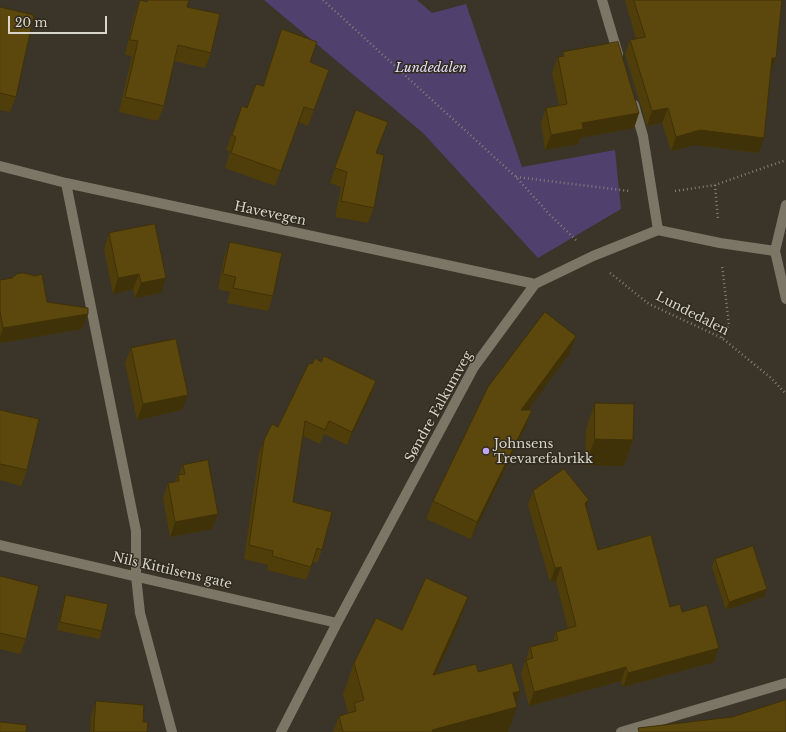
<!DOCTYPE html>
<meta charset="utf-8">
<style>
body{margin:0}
#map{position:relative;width:786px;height:732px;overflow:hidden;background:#3a3528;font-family:"Libre Baskerville",serif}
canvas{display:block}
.scale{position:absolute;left:8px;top:16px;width:99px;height:18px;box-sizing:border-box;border:2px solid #d7d4cb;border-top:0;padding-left:5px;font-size:12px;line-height:14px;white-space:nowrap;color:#d7d4cb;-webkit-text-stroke:3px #302b1e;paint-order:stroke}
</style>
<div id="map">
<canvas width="786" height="732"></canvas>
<div class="scale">20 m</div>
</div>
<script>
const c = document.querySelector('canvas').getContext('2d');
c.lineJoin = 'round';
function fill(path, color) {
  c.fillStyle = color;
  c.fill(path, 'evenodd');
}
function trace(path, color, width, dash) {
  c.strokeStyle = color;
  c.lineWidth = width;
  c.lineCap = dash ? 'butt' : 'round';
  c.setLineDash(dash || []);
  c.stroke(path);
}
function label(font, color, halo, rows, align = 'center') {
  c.font = font + ' "Libre Baskerville",serif';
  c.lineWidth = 3;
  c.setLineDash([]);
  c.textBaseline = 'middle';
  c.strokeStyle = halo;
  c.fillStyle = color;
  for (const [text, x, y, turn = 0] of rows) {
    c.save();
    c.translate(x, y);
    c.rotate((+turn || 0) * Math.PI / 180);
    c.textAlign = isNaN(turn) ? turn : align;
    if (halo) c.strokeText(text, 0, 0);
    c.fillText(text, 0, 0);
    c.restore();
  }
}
fill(new Path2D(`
 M264,0H417L432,13L466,4L522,167L615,150L621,209L538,258L423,133Z`), '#4f406e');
trace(new Path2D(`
 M323,0L516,177L550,215L576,240
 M516,177L629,191
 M715,185L718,220
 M675,191L715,185L786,160
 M610,273L649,304L722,338L771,378L786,394
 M722,338L729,325L722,265`), '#837f74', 2.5, [1, 3]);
trace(new Path2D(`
 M0,166L66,183L535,284
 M66,183L136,531V576L140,613L172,732
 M0,545L337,623
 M281,732L337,623L474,367L535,284L593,256L658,230L720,243L775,251
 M621,732L786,683`), '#7c7667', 10);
trace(new Path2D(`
 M602,0L618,54
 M634,105L643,136L658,230
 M786,205L775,251L786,299`), '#7c7667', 10);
fill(new Path2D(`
 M140,0L146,2V0H189L187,7L211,53L205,68L174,61L164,106L158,121L119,112L132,56L125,55L134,15Z
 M625,0H782L759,153L695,145L671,151L662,123L647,126L625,54L630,40L636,39Z
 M0,7L16,97L10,112L0,110Z
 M282,29L310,62L329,70L308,126L299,122L275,186L225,168L230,152L226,150L242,106L247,108L263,86Z
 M563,52L639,113L634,128L580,138L578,144L545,150L541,123L546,108L559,105L552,73L558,57H561Z
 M356,110L376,153L374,208L368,223L335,217L341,187L330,183Z
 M109,233L161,293L135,298L133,289L113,294L104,249Z
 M230,242L273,296L268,311L227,303L230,292L218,289L224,258Z
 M0,280L47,302L88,314L82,329L0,343Z
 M576,336L570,353L527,410H532L525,428L471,539L426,519L433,501Z
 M131,348L182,410L137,420L125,363Z
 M321,362L376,381L371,395L347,445L324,434L320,444L303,436L293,502L322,550L317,563L313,562L306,580L267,570L268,565L244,559L259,453L264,440L278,427L312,364Z
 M595,403L633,440L624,466L585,465L586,429Z
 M0,410L27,470L21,486L0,480Z
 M183,465L218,514L212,529L170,537L163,498L168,483L175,482L178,475L179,474Z
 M533,491L586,508L598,550L670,607L682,612L714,662L623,687L621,681L529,706L521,674L530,647L553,641L556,632L568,629L556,581L550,582L528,505Z
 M715,559L764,597L726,610L712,567Z
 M0,576L26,639L20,654L0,649Z
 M66,595L102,631L99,639L57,630L63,602Z
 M468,597L457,627L436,674L478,672L516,702L508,732H333L339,716L348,713L343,694L354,663L402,630Z
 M96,701L143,722L147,732H90L91,716Z`), '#4f3e0a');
fill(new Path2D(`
 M772,58H776L771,73Z
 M668,108L662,123L647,126L652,111Z
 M639,113L634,128L580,138L578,144L545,150L551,135L582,123Z
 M700,130L764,138L759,153L695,145L671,151L676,137Z
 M139,274L133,289L113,294L118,278Z
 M166,278L161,293L135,298L141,283Z
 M88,314L82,329L0,343V337L3,328Z
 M576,336L570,353L515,428L521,410Z
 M376,381L371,395L347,445L352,432Z
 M188,395L182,410L137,420L143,404Z
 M532,410L525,428L471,539L477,522Z
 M595,439L633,440L624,466L585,465Z
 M589,500L584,514L585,503Z
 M218,514L212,529L170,537L175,522Z
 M561,567L556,581L550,582L555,568Z
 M767,589L764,597L726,610L729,602Z
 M468,597L457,627L422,705L433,675Z
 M719,648L714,662L623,687L628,673Z
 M626,667L621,681L529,706L534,692Z
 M520,691L514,708L517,707L508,732H431L432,730L513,693Z`), '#403208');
const building = new Path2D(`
 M140,0L147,2V0H189L187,7L220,14L211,53L178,45L164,106L125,97L138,41L130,40Z
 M634,0H782L776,58H772L764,138L700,130L676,137L668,108L652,111L630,40L645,37Z
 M0,7L34,15L16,97L0,93Z
 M282,29L317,42L310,62L329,70L314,110L304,107L281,171L231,153L236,137L232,135L242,106L247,108L256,84L263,86Z
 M618,42L639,113L582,123L583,129L551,135L546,108L567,104L558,57L564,56L563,52Z
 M356,110L388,122L376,153L384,155L374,208L341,201L347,172L335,168Z
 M155,224L166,278L141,283L139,274L118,278L109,233Z
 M230,242L282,253L273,296L233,288L236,277L223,274Z
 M24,273L35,276L42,274L47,302L88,308V314L3,328L0,310V280L12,278L17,274Z
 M545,312L576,336L521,410H532L477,522L433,501L488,387Z
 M176,339L188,395L143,404L131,348Z
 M324,356L376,381L352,432L329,421L325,430L305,421L293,502L332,512L322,550L317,548L311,567L272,556L273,551L249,545L264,440L272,424L278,427L309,363L312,364L315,358L321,362Z
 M595,403L634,404L633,440L595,439Z
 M0,410L39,419L27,470L0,464Z
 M208,460L218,514L175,522L168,483L179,481L178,475L185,474L183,465Z
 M564,469L589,500L585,503L598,550L651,535L670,607L680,604L682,612L707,605L719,648L628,673L626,667L534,692L526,660L533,658L530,647L558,640L556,632L576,626L561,567L555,568L533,491Z
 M753,546L767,589L729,602L715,559Z
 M0,576L39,586L26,639L0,633Z
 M426,578L468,597L433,675L476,664L478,672L512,663L520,691L513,693L517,707L432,730L433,732H343L339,716L356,711L354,703L364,700L354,663L376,618L402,630Z
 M66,595L108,604L102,631L60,622Z
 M786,700V732H639L638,728L732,717Z
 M96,701L144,705L143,722H148L147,732H94Z
 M0,722L27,725L26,732H0Z`);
fill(building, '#5c480c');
trace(building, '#403208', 1);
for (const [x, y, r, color] of [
 [486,451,4,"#c0a8f4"]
]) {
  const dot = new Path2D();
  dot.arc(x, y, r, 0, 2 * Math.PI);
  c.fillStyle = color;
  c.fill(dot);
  trace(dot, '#302b1e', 1.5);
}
label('italic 13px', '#e6defd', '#302b1e', [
 ["Lundedalen",431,68]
]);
label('13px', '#d7d4cb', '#302b1e', [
 ["Havevegen",270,214,12],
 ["Lundedalen",692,314,27],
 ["Søndre Falkumveg",439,407,-61],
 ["Nils Kittilsens gate",172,571,13]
]);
label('13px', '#d7d4cb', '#302b1e', [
 ["Johnsens",494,444],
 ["Trevarefabrikk",494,459]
], 'left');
</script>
